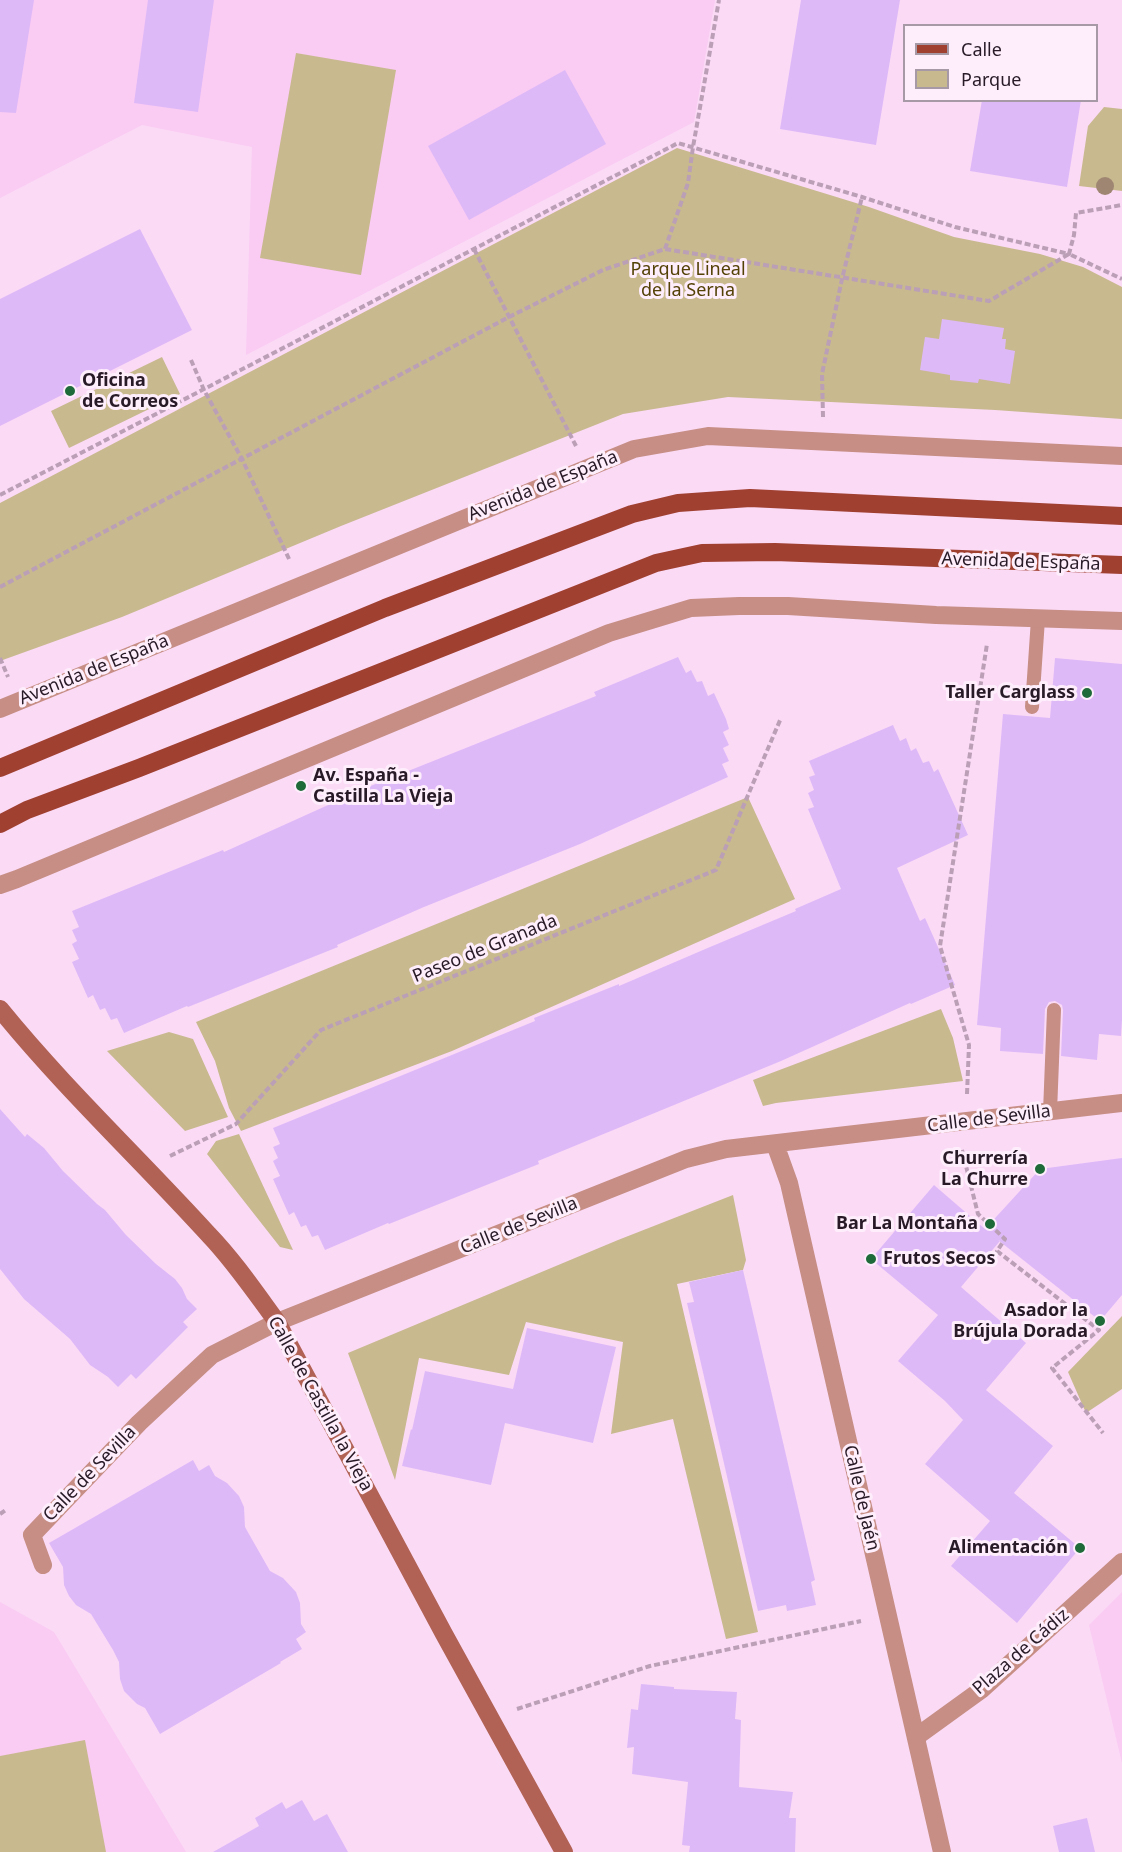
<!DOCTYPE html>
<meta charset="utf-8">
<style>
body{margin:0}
#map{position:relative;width:1122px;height:1852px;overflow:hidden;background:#fbdaf6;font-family:"Noto Sans",sans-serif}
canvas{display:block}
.legend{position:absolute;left:903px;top:24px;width:195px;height:78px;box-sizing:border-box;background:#feeefc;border:2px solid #a899a6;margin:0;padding:8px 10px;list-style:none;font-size:18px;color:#281a26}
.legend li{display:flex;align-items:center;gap:12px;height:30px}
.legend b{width:30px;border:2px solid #a899a6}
</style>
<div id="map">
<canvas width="1122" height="1852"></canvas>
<ul class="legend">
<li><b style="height:8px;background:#a04031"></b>Calle</li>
<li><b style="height:16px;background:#c8b98f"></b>Parque</li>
</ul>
</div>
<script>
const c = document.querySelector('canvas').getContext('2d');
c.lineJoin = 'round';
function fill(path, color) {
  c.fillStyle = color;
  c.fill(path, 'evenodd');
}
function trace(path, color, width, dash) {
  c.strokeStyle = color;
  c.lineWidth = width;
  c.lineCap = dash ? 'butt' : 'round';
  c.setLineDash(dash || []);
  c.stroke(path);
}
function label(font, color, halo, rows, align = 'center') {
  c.font = font + ' "Noto Sans",sans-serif';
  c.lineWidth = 6;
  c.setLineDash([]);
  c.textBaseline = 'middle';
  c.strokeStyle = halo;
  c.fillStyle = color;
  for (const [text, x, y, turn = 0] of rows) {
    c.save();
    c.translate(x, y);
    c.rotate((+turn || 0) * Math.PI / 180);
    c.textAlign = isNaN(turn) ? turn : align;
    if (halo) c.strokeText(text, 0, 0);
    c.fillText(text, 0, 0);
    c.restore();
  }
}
fill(new Path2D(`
 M0,0H715L694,122L246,355L252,147L142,125L0,198Z
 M1122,1592V1763L1089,1625Z
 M0,1602L54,1632L186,1852H0Z`), '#facbf3');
fill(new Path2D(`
 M296,53L396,70L361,275L260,258Z
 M1104,107L1122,109V191L1079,186L1088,126Z
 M677,148L869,207L954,237L1040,254L1083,267L1122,287V419L995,410L728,397L623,414L341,526L122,617L0,661V503Z
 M162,357L180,394L69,448L51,411Z
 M748,797L795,899L452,1051L241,1131L229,1108L215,1061L196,1022Z
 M941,1009L953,1038L963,1081L776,1103L763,1106L753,1080Z
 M169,1032L193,1039L228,1117L185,1131L107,1051Z
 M239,1134L293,1250L280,1247L207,1154L216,1141Z
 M733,1195L746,1260L743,1270L677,1284L758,1632L726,1639L673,1419L611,1434L623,1342L526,1322L509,1375L419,1358L395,1480L348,1353L618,1240Z
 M1122,1316V1389L1086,1413L1068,1372Z
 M85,1740L106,1852H0V1756Z`), '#c8b98f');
fill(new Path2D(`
 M0,0H34L16,113L0,112Z
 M148,0H214L198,112L134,103Z
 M801,0H900L876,145L780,129Z
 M565,70L606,144L469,220L428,146Z
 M982,100H1081L1067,187L970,171Z
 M140,229L192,330L0,426V299Z
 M942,319L1004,328L1002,339H1006L1005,349L1015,351L1010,384L979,379L978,383L950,380V375L920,370L925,337L939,339Z
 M678,657L686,673L691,670L697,682L702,681L708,696L714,693L726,719L729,729L723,732L729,745L723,748L729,761L722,764L728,777L580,844L424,907L337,945L338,947L188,1007L187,1006L124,1033L117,1018L111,1020L105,1008L100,1010L93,995L88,998L72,962L79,959L72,944L77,941L72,930L79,927L72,911L223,850L224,852L368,787L596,696L594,692Z
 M1055,658L1122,664V1020L1121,1036L1099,1034L1097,1060L1061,1056L1063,1010L1062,1005L1055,1001L1049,1002L1045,1009L1043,1054L1000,1051L1001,1028L977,1025L1003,714L1050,718Z
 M893,725L900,741L906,738L911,751L916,748L923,763L929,761L934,772L938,769L968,835L897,868L920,921L925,918L955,985L911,1004L910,1003L781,1061L538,1161L539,1164L389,1224L388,1223L325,1250L318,1235L312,1237L306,1225L301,1227L294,1212L289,1215L273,1179L280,1176L273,1161L278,1158L273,1147L280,1144L273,1128L535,1021L534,1018L619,984V986L710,947L796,911L795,909L841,889L808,809L814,807L808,793L814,790L809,777L815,775L809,761Z
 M0,1109L25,1137L27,1134L44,1148L63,1171L97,1204L105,1210L126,1235L156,1264L175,1279L182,1288L187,1299L197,1309L183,1322L188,1327L136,1379L131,1374L118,1387L108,1377L90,1365L70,1339L24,1299L0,1269Z
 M1122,1158V1295L1100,1321L998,1240L1000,1241L961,1287L1026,1343L986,1390L1053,1446L1014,1493L1080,1548L1017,1623L951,1566L990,1521L925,1464L963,1420L945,1401L898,1361L938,1315L871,1259L934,1185L985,1229L1040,1169Z
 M743,1270L815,1580L811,1582L816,1605L787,1611L786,1605L758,1611L687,1303L694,1302L689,1282Z
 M527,1328L616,1347L593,1443L505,1423L491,1485L402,1466L411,1429L412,1430L425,1371L513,1389Z
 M193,1460L199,1471L209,1465L215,1476L227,1483L239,1496L244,1507L245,1527L270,1571L283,1578L296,1592L300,1603L301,1624L306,1632L296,1639L302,1649L280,1662L281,1663L160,1734L145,1708L137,1704L124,1691L120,1679L119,1662L113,1650L91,1614L76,1605L69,1596L64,1585L63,1567L49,1543Z
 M641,1684L674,1687V1689L737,1692L735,1719L741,1720L739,1787L793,1792L789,1818H796L795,1852H689L690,1846L682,1845L688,1782L632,1774L634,1747L627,1748L631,1709L638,1710Z
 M302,1800L314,1821L327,1814L348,1852H213L259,1826L255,1818L282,1802L286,1809Z
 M1087,1818L1095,1852H1059L1053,1826Z`), '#deb9f8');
trace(new Path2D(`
 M474,249L576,446
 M665,249L688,183L693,147L719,0
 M191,360L204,390L242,459L290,561
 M823,417L822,374L842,279L862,197
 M0,495L678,143L862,197L955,227L1069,254L1074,235L1076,213L1122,205
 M0,587L509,317L603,270L665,249L989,301L1069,254L1122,279
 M0,658L8,677
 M967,1094L969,1045L940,946L987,644
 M962,1150L978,1214L1005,1239L997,1251L1099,1330L1052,1368L1103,1433
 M170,1156L236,1124L321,1030L716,870L781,718
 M0,1514L7,1509
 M517,1709L650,1666L861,1621`), '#ba9fb6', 4, [6, 3]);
trace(new Path2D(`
 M1032,707L1038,619
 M1050,1112L1054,1010`), '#c68e84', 14);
trace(new Path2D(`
 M0,709L634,449L708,436L1122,456
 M0,885L17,879L609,633L691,608L739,606H788L936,615L1122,621
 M775,1144L789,1183L942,1852
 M43,1565L32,1535L139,1423L212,1355L277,1322L686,1159L726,1149L1122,1103
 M916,1737L981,1690L1122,1562`), '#c68e84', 18);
trace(new Path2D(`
 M0,1009C65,1089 140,1159 209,1235C234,1261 255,1292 277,1322L444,1634L564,1852`), '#b16254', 18);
trace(new Path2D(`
 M0,768L385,608L632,514L678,503L750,498L1122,516
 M0,824L27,810L139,768L656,563L702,553L775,552L1122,565`), '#a04031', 18);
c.fillStyle = '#9f8672';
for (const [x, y] of [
 [1105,186]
]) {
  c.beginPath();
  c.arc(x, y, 9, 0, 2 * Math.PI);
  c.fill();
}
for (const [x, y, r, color] of [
 [70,391,6,"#1f6a39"],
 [1087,693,6,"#1f6a39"],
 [301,786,6,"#1f6a39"],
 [1040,1169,6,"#1f6a39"],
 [990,1224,6,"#1f6a39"],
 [871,1259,6,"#1f6a39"],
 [1100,1321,6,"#1f6a39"],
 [1080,1548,6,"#1f6a39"]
]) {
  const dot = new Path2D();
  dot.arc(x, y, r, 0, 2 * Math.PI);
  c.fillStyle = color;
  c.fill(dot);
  trace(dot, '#feeefc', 2);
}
label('18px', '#534106', '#feeefc', [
 ["Parque Lineal",688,270],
 ["de la Serna",688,291]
]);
label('bold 18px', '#281a26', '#feeefc', [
 ["Oficina",82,381,"left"],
 ["de Correos",82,402,"left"],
 ["Taller Carglass",1075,693],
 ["Av. España -",313,776,"left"],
 ["Castilla La Vieja",313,797,"left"],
 ["Churrería",1028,1159],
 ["La Churre",1028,1180],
 ["Bar La Montaña",978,1224],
 ["Frutos Secos",883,1259,"left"],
 ["Asador la",1088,1311],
 ["Brújula Dorada",1088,1332],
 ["Alimentación",1068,1548]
], 'right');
label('18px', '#281a26', '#feeefc', [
 ["Avenida de España",543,486,-22],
 ["Avenida de España",1021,562,2],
 ["Avenida de España",94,670,-22],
 ["Paseo de Granada",485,949,-22],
 ["Calle de Sevilla",989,1119,-7],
 ["Calle de Sevilla",519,1226,-22],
 ["Calle de Castilla la Vieja",320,1404,61],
 ["Calle de Sevilla",90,1474,-46],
 ["Calle de Jaén",861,1498,77],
 ["Plaza de Cádiz",1021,1652,-41]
]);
</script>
